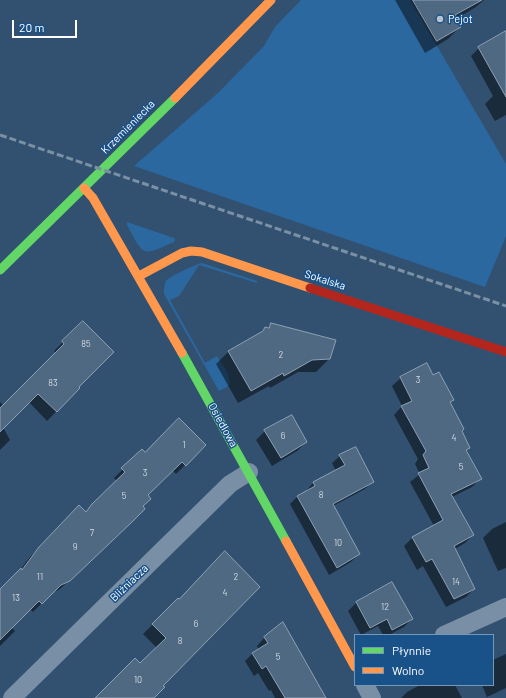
<!DOCTYPE html>
<meta charset="utf-8">
<style>
body{margin:0}
#map{position:relative;width:506px;height:698px;overflow:hidden;background:#325170;font-family:Barlow,sans-serif}
canvas{display:block}
.legend{position:absolute;left:354px;top:634px;width:140px;height:52px;box-sizing:border-box;background:#195189;border:1px solid #7597b8;margin:0;padding:5px 7px;list-style:none;font-size:12px;color:#fff}
.legend li{display:flex;align-items:center;gap:8px;height:20px}
.legend b{width:20px;border:1px solid #7597b8}
.scale{position:absolute;left:12px;top:20px;width:65px;height:18px;box-sizing:border-box;border:2px solid #fff;border-top:0;padding-left:5px;font-size:12px;line-height:14px;white-space:nowrap;color:#fff;-webkit-text-stroke:3px #195189;paint-order:stroke}
</style>
<div id="map">
<canvas width="506" height="698"></canvas>
<ul class="legend">
<li><b style="height:5px;background:#63d668"></b>Płynnie</li>
<li><b style="height:5px;background:#ff974d"></b>Wolno</li>
</ul>
<div class="scale">20 m</div>
</div>
<script>
const c = document.querySelector('canvas').getContext('2d');
c.lineJoin = 'round';
function fill(path, color) {
  c.fillStyle = color;
  c.fill(path, 'evenodd');
}
function trace(path, color, width, dash) {
  c.strokeStyle = color;
  c.lineWidth = width;
  c.lineCap = dash ? 'butt' : 'round';
  c.setLineDash(dash || []);
  c.stroke(path);
}
function label(font, color, halo, rows, align = 'center') {
  c.font = font + ' Barlow,sans-serif';
  c.lineWidth = 3;
  c.setLineDash([]);
  c.textBaseline = 'middle';
  c.strokeStyle = halo;
  c.fillStyle = color;
  for (const [text, x, y, turn = 0] of rows) {
    c.save();
    c.translate(x, y);
    c.rotate((+turn || 0) * Math.PI / 180);
    c.textAlign = isNaN(turn) ? turn : align;
    if (halo) c.strokeText(text, 0, 0);
    c.fillText(text, 0, 0);
    c.restore();
  }
}
fill(new Path2D(`
 M301,0H410L506,164V236L485,287L134,166L218,93L264,46L275,27Z
 M127,222L174,238L175,240L174,242C141,257 144,256 127,225Z
 M202,263L257,281V283L199,265L179,296L170,300L205,363L217,356C221,363 234,379 228,386C226,388 222,389 219,391L164,294C164,290 164,285 166,281C171,275 190,268 198,264Z`), '#2c68a0');
fill(new Path2D(`
 M395,0H484L476,7L456,19L460,27L448,39L425,53Z
 M506,33V115L495,121L485,104L493,96L471,56L479,48Z
 M83,322L78,387L79,388L47,421L29,402L3,427L10,440L0,450V402L4,406L56,353L54,351Z
 M271,324L329,359L316,372H298L270,388L269,386L238,403L216,364L229,351L258,335L265,328L267,329Z
 M432,376L452,400L450,403L461,432L469,448L466,451L480,479L472,487L452,497L473,535L465,543L455,549L474,589L466,597L446,607L423,566L417,570L404,546L412,538L434,526L410,482L420,474L415,464L418,459L394,415L402,406L392,386L401,378Z
 M292,416L306,442L297,451L272,466L256,440L265,431Z
 M205,445L176,474L172,470L146,495L135,518L60,589L52,593L33,612L30,609L11,627L15,631L0,646V590L20,570L30,557L79,507L85,513L117,481L114,478L142,450L145,454Z
 M340,456L373,481L365,489L333,506L359,554L351,562L329,575L290,504L298,496L306,492V491L313,483L336,471L332,463Z
 M506,522V568L498,571L483,538L492,529Z
 M392,583L412,619L404,627L389,635H383L378,626L361,635L348,611L356,603Z
 M178,599L162,686L153,698H96L140,665L157,648L143,634Z
 M283,624L325,698H275L271,690L269,691L258,673L254,676L245,661L253,653L259,650L257,646L264,638Z
 M506,654V688L487,697L482,685H493V660Z
 M420,685H455L462,698H401L407,692Z`), '#0007');
const building = new Path2D(`
 M413,0H482L455,15L461,27L437,41Z
 M506,31V97L478,47Z
 M83,321L114,352L79,387L80,388L57,412L38,394L0,432V408L64,344L62,341Z
 M271,323L336,340L330,359L312,360L284,376L283,373L251,391L228,351L263,331L265,327L269,328Z
 M427,363L433,375L439,372L454,400L450,402L464,429L462,431L470,448L466,450L482,479L451,494L474,535L454,546L475,589L454,599L432,559L426,562L412,537L443,520L418,473L429,468L423,455L426,451L401,406L412,401L400,377Z
 M292,415L307,442L281,458L264,430Z
 M179,418L206,445L186,466L182,462L148,495L151,499L143,506L145,509L133,521L70,581L61,585L42,604L39,601L0,640V589L21,568L22,570L39,547L79,505L86,512L92,504L125,472L121,468L142,449L145,452Z
 M356,447L374,482L333,504L360,554L337,568L297,496L315,486L313,482L345,465L339,455Z
 M225,551L260,587L163,686L165,687L154,698H95L135,658L140,663L166,638L152,624L178,598L179,599Z
 M392,582L413,619L392,630L387,619L370,628L356,602Z
 M283,622L308,666L326,698H285L266,666L262,669L252,653L268,643L264,637Z`);
fill(building, '#506982');
trace(building, '#8da0b3', 1);
trace(new Path2D(`
 M444,635L506,607
 M365,685L372,698
 M12,698L230,484L249,472`), '#798fa5', 18);
trace(new Path2D(`
 M0,270L175,98
 M182,353L286,541`), '#63d668', 9);
trace(new Path2D(`
 M175,98L271,0
 M84,188L93,198L182,353
 M139,276L182,253L191,251L202,252L310,288
 M286,541L355,667`), '#ff974d', 9);
trace(new Path2D(`
 M310,288L506,352`), '#b3261e', 9);
trace(new Path2D(`
 M0,135L506,306`), '#7a90a3', 3, [7, 3]);
for (const [x, y, r, color] of [
 [440,19,4,"#b7c2cd"]
]) {
  const dot = new Path2D();
  dot.arc(x, y, r, 0, 2 * Math.PI);
  c.fillStyle = color;
  c.fill(dot);
  trace(dot, '#195189', 1.5);
}
label('9px', '#d3dae0', null, [
 ["85",86,344],
 ["2",281,355],
 ["3",418,380],
 ["83",53,383],
 ["6",283,436],
 ["4",454,438],
 ["1",184,445],
 ["5",461,467],
 ["3",145,473],
 ["8",321,495],
 ["5",124,496],
 ["7",92,533],
 ["10",338,543],
 ["9",75,547],
 ["11",40,577],
 ["2",236,577],
 ["14",456,582],
 ["4",225,593],
 ["13",16,598],
 ["12",385,607],
 ["6",196,624],
 ["8",180,641],
 ["5",278,657],
 ["10",138,680]
]);
label('11px', '#fff', '#195189', [
 ["Pejot",448,19]
], 'left');
label('11px', '#fff', '#195189', [
 ["Krzemieniecka",128,127,-45],
 ["Sokalska",325,280,18],
 ["Osiedlowa",223,425,61],
 ["Bliźniacza",129,583,-44]
]);
</script>
